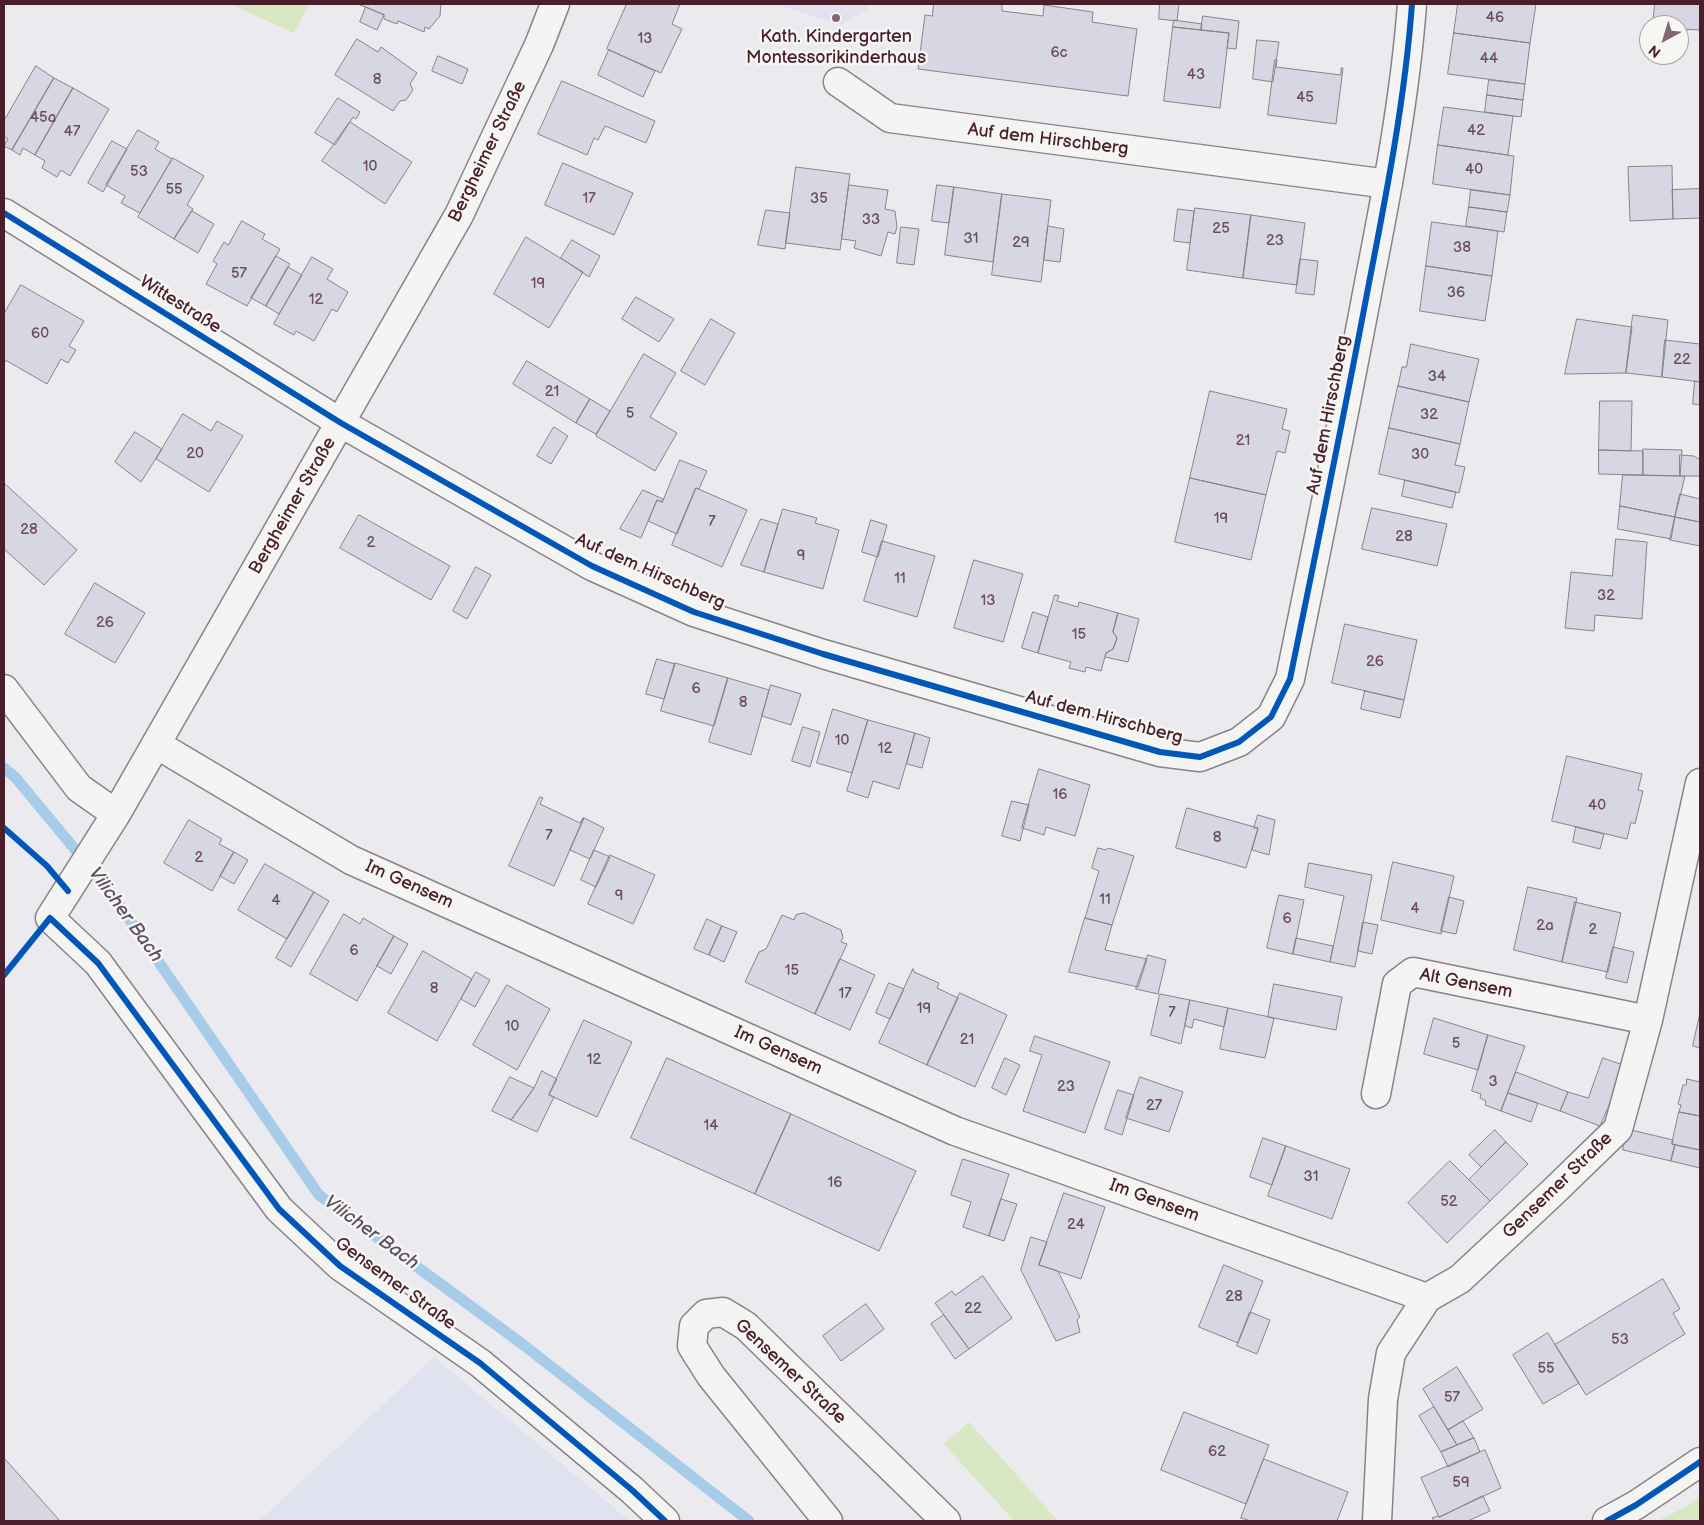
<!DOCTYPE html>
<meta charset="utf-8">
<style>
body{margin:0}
#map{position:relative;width:1704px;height:1525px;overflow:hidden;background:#ebebef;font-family:"Balsamiq Sans",sans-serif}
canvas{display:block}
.frame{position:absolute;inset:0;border:5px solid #4a1f2b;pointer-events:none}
.north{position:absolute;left:1639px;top:15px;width:50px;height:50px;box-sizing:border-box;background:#f6f6f2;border:1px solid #b1a0a2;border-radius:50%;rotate:219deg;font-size:14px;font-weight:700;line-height:20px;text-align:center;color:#4a1f2b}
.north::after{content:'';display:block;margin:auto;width:18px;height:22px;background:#826670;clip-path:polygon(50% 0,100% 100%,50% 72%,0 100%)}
</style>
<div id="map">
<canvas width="1704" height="1525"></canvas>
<div class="frame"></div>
<div class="north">N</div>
</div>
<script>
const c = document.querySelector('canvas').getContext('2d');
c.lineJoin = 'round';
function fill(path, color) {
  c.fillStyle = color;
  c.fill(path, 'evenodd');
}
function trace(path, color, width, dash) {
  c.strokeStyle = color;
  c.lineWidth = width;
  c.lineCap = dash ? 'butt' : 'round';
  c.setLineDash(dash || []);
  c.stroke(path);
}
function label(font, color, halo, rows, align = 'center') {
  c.font = font + ' "Balsamiq Sans",sans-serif';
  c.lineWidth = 5;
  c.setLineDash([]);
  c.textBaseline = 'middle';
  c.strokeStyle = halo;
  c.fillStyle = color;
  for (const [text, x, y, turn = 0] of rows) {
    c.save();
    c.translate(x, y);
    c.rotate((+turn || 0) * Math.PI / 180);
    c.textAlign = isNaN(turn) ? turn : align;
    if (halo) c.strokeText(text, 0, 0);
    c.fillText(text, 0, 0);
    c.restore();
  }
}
fill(new Path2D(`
 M775,4H869L867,10L840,25Z
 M434,1357L630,1521H259Z`), '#e1e2ef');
fill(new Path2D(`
 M230,4H309L294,33Z
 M969,1422L1058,1521H1014L944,1444Z
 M1700,1496V1521H1658L1687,1506Z`), '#d8e8c2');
trace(new Path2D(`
 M4,768L15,777L112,894L319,1195L521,1343L749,1521`), '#a7cce9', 11);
const building = new Path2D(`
 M358,4H441L440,16L429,29L425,27L424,32L398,21L397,24L384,19V15Z
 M627,4H680L672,24L682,29L661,73L607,49Z
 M934,4H1002V11L1043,16L1044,5L1093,12L1092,22L1137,29L1128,96L918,69L925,15L932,16Z
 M1160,4H1179L1177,21L1159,19Z
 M1458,4H1536L1530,43L1454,33Z
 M1655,4H1700V30L1679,29V25H1653Z
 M366,7L384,15L377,30L360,22Z
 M1203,16L1239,21L1236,49L1227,48L1229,33L1201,30Z
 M1174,20L1202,24L1201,30L1173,27Z
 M1173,27L1229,33L1220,108L1164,101Z
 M1454,33L1530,43L1525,84L1448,74Z
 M357,39L378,52L381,47L417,73L410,84L413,90L406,100L400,101L393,111L335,75Z
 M1257,40L1279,42L1273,82L1253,79Z
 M609,50L655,71L643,97L598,75Z
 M438,56L468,69L462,84L432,71Z
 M1275,60H1277L1276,67L1341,75V68H1343L1336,124L1268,115Z
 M36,66L54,78L12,150L4,146L8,139L4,136V121Z
 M54,78L73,88L35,155L23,148L20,155L12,150Z
 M1489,80L1525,84L1523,100L1487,95Z
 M562,81L655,121L646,143L605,126L598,140L594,138L587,155L538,134Z
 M73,88L109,109L70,176L61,170L57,177L42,168L45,161L35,155Z
 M1487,95L1523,100L1521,117L1485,112Z
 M338,98L360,112L356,119L353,117L335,145L315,133Z
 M1444,107L1513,116L1508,155L1438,145Z
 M350,122L412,162L385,204L322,161Z
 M138,130L159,142L155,149L172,159L140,213L121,203L125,196L106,185Z
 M112,141L127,149L103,192L88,183Z
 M1438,145L1514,156L1510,195L1433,184Z
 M173,158L204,176L187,205L193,209L174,239L138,217Z
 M563,163L633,193L614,235L545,205Z
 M1672,166L1673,219L1630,221L1628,167Z
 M796,167L850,174L840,250L786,243Z
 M849,185L888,190L885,209L895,211L897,227L895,234L888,232L881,256L854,248L856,241L842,239Z
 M937,185L954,187L949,223L932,221Z
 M954,187L1002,194L993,262L945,255Z
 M1700,189V218L1673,219L1672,190Z
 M1471,190L1510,195L1507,212L1469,207Z
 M1002,194L1051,200L1041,282L992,275Z
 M1469,207L1507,212L1504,232L1466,226Z
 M1195,208L1251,215L1243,278L1187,270Z
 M1178,209L1194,211L1190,243L1174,241Z
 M766,210L790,213L785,249L758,245Z
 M192,211L214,224L198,253L174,239Z
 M1251,215L1305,223L1297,285L1243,278Z
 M242,221L265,234L262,239L280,249L247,306L206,284L217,264L213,261L224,242L228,245Z
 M1432,222L1498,231L1492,276L1426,266Z
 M1048,226L1064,229L1060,262L1044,260Z
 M901,227L919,229L914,265L897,263Z
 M526,237L583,272L549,328L494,294Z
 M572,240L600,256L589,277L561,258Z
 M276,256L290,264L266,306L251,298Z
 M312,257L333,269L327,279L348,292L337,312L332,309L314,341L296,331L294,335L274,324Z
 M1300,259L1318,261L1314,295L1296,293Z
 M1426,266L1492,276L1485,321L1420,311Z
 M288,267L302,275L279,314L266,306Z
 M21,285L84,321L69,346L76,350L68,363L61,359L47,384L7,361H4V314Z
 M636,297L674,319L659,342L622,319Z
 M1633,315L1668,320L1662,377L1626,373Z
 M711,319L735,333L705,385L681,371Z
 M1577,319L1632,327L1626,373L1565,374Z
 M1665,340L1700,344V382L1662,377Z
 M1411,344L1479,359L1469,402L1398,386L1402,367H1406Z
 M644,354L676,373L650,417L677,433L655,471L596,436Z
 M527,361L590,399L576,423L513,384Z
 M1695,381L1700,382V405L1693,404Z
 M1398,386L1469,402L1460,444L1389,428Z
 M1210,391L1287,409L1282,429L1290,431L1285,453L1277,451L1266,495L1190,478Z
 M590,399L610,411L596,434L576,423Z
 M1600,401H1632L1631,451L1599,450Z
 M183,414L211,431L217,421L243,436L209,492L156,459Z
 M554,427L568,436L551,464L537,456Z
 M1389,428L1460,444L1455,465L1465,467L1459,493L1379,474Z
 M135,432L162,449L141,482L115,462Z
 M1643,449L1682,450L1680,476L1643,475Z
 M1599,450L1643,451V475L1599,474Z
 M1680,455L1694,456L1700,460V476H1680Z
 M680,460L707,471L699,489L696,488L677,534L648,521L657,500L662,502Z
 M1623,475L1685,476L1675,517L1620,506Z
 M1190,478L1266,495L1251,560L1175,542Z
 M1405,480L1456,492L1452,508L1402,496Z
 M4,483L77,550L44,585L4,549Z
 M696,488L747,510L722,567L672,545Z
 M643,490L663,499L662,502L657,500L641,538L620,529Z
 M1680,494L1700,499V522L1675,517Z
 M1620,506L1675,517L1671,539L1618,529Z
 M1372,508L1447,524L1437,566L1362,549Z
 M783,509L817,518L815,523L839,530L823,589L764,572Z
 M359,515L450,566L431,600L340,548Z
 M1675,517L1700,522V546L1670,540Z
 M761,519L778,524L764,572L741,565Z
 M871,520L887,525L878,557L862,552Z
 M1616,539L1647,542L1642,619L1595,615L1594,631L1565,628L1571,572L1612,576Z
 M882,541L935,556L917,617L864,601Z
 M974,560L1023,574L1003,642L954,628Z
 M476,567L491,575L467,619L453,611Z
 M95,583L145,613L115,663L65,634Z
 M1055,595L1059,596L1057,601L1078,607L1079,602L1118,613L1113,632L1117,638L1113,649L1106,653L1101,671L1086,667L1085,672L1069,668L1071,662L1038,653Z
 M1033,612L1048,617L1038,653L1022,648Z
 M1118,613L1139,619L1128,662L1105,657L1106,653L1113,649L1117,638L1113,632Z
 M1345,624L1417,640L1404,700L1332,683Z
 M657,659L675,664L664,699L646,694Z
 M675,663L728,678L714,726L661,711Z
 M728,678L769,690L751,755L709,742Z
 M771,685L801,694L791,725L762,716Z
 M1365,691L1404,700L1400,718L1361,709Z
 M833,709L868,720L852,773L817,763Z
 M868,720L915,733L899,789L873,781L868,798L847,791Z
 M803,727L820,732L810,767L792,761Z
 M915,733L930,738L922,768L907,764Z
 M1567,756L1642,774L1638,790L1643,791L1635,824L1631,822L1627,839L1552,821Z
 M1039,769L1090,785L1075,836L1046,827L1044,835L1022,828Z
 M540,797L543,798L540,804L580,823L583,818H584L554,886L509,866Z
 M1012,801L1029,805L1020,841L1002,836Z
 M1187,808L1258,828L1246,868L1176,848Z
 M1258,815L1275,820L1269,855L1252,850L1258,828H1254Z
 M584,818L604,828L590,859L570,850Z
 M189,820L222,839L219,844L234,852L212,891L164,863Z
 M1576,827L1604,834L1600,849L1573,842Z
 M1098,848L1106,850L1108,848L1134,856L1112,925L1085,918L1099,871L1092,868Z
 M594,850L610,857L596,887L581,880Z
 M234,852L248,860L234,884L220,876Z
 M610,855L655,875L633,924L588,904Z
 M1393,862L1454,876L1441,934L1381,920Z
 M1309,863L1372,875L1355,967L1330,962L1344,896L1305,887Z
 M265,864L314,892L287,939L238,910Z
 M1528,887L1577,898L1562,962L1514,950Z
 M314,892L329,901L291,967L276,958Z
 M1279,895L1304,900L1293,954L1267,948Z
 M1449,897L1464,901L1456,934L1441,931Z
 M1575,902L1621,913L1608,972L1562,962Z
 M804,913L841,930L843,937L841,942L847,944L815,1014L745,982L759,952L766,949L782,915L794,920L796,915Z
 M344,914L360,924L363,918L394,936L357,1001L310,974Z
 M1085,918L1112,925L1105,950L1147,959L1138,987L1069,972Z
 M707,919L722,926L709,955L694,949Z
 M1363,922L1378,925L1372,954L1358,951Z
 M722,926L737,932L724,962L709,955Z
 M394,936L408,944L391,974L377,966Z
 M1296,938L1333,946L1330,962L1293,954Z
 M1613,947L1634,952L1627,983L1606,978Z
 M423,951L472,979L437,1041L388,1013Z
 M1148,955L1166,960L1158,994L1136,989Z
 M840,959L875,975L850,1030L815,1014Z
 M913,969L914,972L939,983L937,988L958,998L927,1065L879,1043Z
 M476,972L490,980L475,1007L461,999Z
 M889,983L904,989L890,1019L876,1013Z
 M1274,984L1342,997L1336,1030L1268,1017Z
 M507,985L550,1009L517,1070L473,1045Z
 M960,993L1007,1015L975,1087L927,1065Z
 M1160,994L1190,1000L1181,1044L1151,1035Z
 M1190,1000L1228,1008L1224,1027L1194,1019L1192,1028L1185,1026Z
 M1228,1008L1274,1018L1265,1058L1220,1049Z
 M1700,1013V1048L1693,1046Z
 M1434,1018L1488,1035L1478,1070L1424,1054Z
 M584,1020L632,1042L597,1117L549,1095Z
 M1488,1035L1525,1046L1501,1111L1485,1105L1486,1101L1480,1098L1481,1094L1472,1091Z
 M1035,1036L1110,1062L1085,1133L1023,1111L1042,1055L1030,1051Z
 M667,1058L791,1114L755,1194L631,1138Z
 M1005,1058L1020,1065L1006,1095L992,1088Z
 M1603,1058L1626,1066L1600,1126L1560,1111L1568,1092L1588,1098Z
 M542,1071L557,1079L549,1095L554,1097L537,1132L511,1120L534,1088Z
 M1516,1072L1568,1092L1560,1111L1508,1093Z
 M510,1077L534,1088L511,1120L492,1111Z
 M1140,1077L1183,1092L1169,1132L1126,1118Z
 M1687,1079L1700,1082V1116L1679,1112L1681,1105L1678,1104L1683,1085H1686Z
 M1118,1090L1134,1095L1122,1135L1105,1129Z
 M1508,1093L1538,1103L1531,1122L1501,1111Z
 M1679,1112L1700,1116V1150L1672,1144Z
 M791,1114L916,1171L879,1251L755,1194Z
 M1627,1129L1673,1140L1672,1144L1675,1145L1671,1161L1623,1150Z
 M1495,1130L1506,1142L1481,1167L1469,1155Z
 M1263,1138L1286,1146L1272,1185L1250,1177Z
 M1506,1142L1528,1164L1490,1201L1469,1180Z
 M1675,1145L1700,1150V1168L1671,1161Z
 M1286,1146L1350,1169L1332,1219L1268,1196Z
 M963,1159L1009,1174L989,1236L963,1227L971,1202L951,1195Z
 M1450,1161L1490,1201L1447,1243L1408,1203Z
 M1064,1193L1105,1207L1081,1279L1039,1265Z
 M1001,1199L1017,1204L1004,1241L989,1236Z
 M1031,1237L1047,1242L1039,1265L1058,1271L1080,1317L1077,1320L1080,1332L1056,1341L1021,1270Z
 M1224,1265L1263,1281L1238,1343L1199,1327Z
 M983,1276L1012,1318L969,1349L935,1303L952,1291L955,1295Z
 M1663,1279L1680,1309L1673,1313L1685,1334L1586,1395L1555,1345Z
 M866,1304L884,1329L841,1361L823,1336Z
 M1250,1312L1270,1320L1257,1354L1237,1346Z
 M944,1315L969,1349L955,1359L931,1324Z
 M1548,1333L1579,1383L1543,1404L1513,1355Z
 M1457,1367L1483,1409L1448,1430L1423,1389Z
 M1434,1407L1457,1445L1441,1452L1419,1416Z
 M1184,1412L1269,1445L1246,1504L1161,1470Z
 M1463,1421L1474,1438L1457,1445L1448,1430Z
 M1474,1438L1480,1452L1448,1467L1441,1452Z
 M1485,1450L1501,1488L1439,1517L1421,1478Z
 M4,1458L60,1521H4Z
 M1264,1459L1348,1492L1337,1521H1251L1241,1518Z
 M1483,1496L1490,1511L1468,1521H1434L1432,1518L1438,1516L1439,1517Z`);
fill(building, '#d6d7e3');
trace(building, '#8b8286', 1);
const minor = new Path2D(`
 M555,4L539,45L459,215L116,814L50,918L98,963L279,1209L340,1266L480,1363L632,1490L665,1521
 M838,82L890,118L1388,184
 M4,213L341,423L592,566L694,612L823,654L1160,752L1200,757L1239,742L1271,717L1290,679C1317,547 1344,416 1369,283C1387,191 1405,98 1412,4
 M4,689L79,788L116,814
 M156,744L351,860L955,1131L1427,1298
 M1376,1094L1397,984L1413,972L1648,1020
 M828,1521L711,1376L692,1346L694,1326L706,1314L723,1312L746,1326L946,1521
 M1377,1521L1383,1399L1391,1353L1427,1298L1460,1279L1552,1193L1618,1129L1648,1020L1700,783
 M1607,1521L1636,1505L1700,1462`);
trace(minor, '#8b8286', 31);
trace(minor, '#f4f4f2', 28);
trace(new Path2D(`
 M4,213L341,423L592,566L694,612L823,654L1160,752L1200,757L1239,742L1271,717L1290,679C1317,547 1344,416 1369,283C1387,191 1405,98 1412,4
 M4,828L47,866L68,891
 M4,975L50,918L98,963L279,1209L340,1266L480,1363L632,1490L665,1521
 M1607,1521L1636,1505L1700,1462`), '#0057b8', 6);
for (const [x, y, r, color] of [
 [836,18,5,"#826670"]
]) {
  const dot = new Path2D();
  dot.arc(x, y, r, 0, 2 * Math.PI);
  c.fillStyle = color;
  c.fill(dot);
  trace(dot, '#f6f6f2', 2);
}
label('15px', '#6d4d59', null, [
 ["46",1495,18],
 ["13",645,39],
 ["6c",1059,53],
 ["44",1489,59],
 ["43",1196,75],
 ["8",377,80],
 ["45",1305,98],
 ["45a",43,118],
 ["42",1476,131],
 ["47",72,132],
 ["10",370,167],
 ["40",1474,170],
 ["53",139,172],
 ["55",174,190],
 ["17",589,199],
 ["35",819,199],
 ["33",871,220],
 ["25",1221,229],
 ["31",971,239],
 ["23",1275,241],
 ["29",1021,243],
 ["38",1462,248],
 ["57",239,274],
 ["19",538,284],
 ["36",1456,293],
 ["12",316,300],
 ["60",40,334],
 ["22",1682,360],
 ["34",1437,377],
 ["21",552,392],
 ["5",630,414],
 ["32",1429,415],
 ["21",1243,441],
 ["20",195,454],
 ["30",1420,455],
 ["19",1221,519],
 ["7",712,522],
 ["28",29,530],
 ["28",1404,537],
 ["2",371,543],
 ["9",801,556],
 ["11",900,579],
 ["32",1606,596],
 ["13",988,601],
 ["26",105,623],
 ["15",1079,635],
 ["26",1375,662],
 ["6",696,689],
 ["8",743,703],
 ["10",842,741],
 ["12",885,749],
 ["16",1060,795],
 ["40",1597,806],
 ["7",549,836],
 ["8",1217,838],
 ["2",199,858],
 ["9",619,896],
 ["11",1105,900],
 ["4",276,901],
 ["4",1415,909],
 ["6",1287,919],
 ["2a",1545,926],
 ["2",1593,930],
 ["6",354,951],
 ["15",792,971],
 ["8",434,989],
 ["17",845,994],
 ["19",924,1009],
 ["7",1172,1013],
 ["10",512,1027],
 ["21",967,1040],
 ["5",1456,1044],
 ["12",594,1060],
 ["3",1493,1082],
 ["23",1066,1087],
 ["27",1154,1106],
 ["14",711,1126],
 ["31",1311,1177],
 ["16",835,1183],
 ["52",1449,1202],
 ["24",1076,1225],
 ["28",1234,1297],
 ["22",973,1309],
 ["53",1620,1340],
 ["55",1546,1369],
 ["57",1452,1398],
 ["62",1217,1452],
 ["59",1461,1483]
]);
label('18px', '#4a1f2b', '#f6f6f2', [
 ["Kath. Kindergarten",836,37],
 ["Montessorikinderhaus",836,58]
]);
label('18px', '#4a1f2b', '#f6f6f2', [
 ["Auf dem Hirschberg",1048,140,7],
 ["Bergheimer Straße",488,152,-64],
 ["Wittestraße",180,305,32],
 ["Auf dem Hirschberg",1329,415,-79],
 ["Bergheimer Straße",293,506,-60],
 ["Auf dem Hirschberg",650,572,24],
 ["Auf dem Hirschberg",1104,718,15],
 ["Im Gensem",409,885,24],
 ["Alt Gensem",1466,984,11],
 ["Im Gensem",778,1051,24],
 ["Gensemer Straße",1558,1186,-44],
 ["Im Gensem",1154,1201,20],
 ["Gensemer Straße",395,1284,36],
 ["Gensemer Straße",790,1372,43]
]);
label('italic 19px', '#5d4f63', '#f6f6f2', [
 ["Vilicher Bach",125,915,54],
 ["Vilicher Bach",371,1233,36]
]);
</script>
